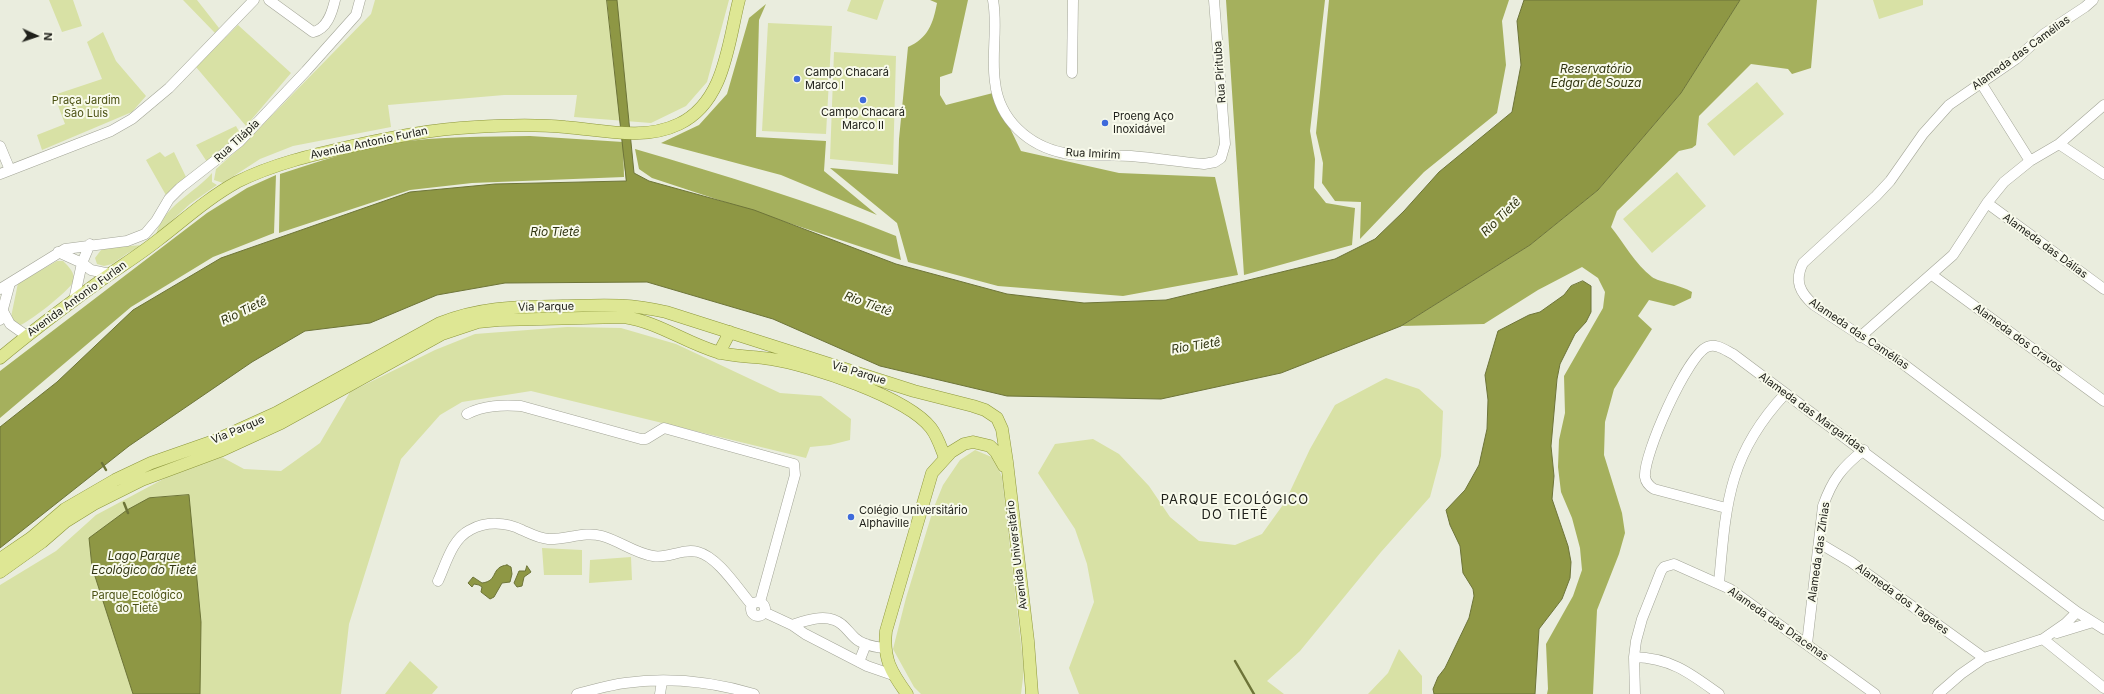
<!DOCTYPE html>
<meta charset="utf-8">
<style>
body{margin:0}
#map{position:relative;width:2104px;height:694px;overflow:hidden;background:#eaedde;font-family:Inter,sans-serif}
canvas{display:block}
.north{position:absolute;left:16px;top:16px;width:40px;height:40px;-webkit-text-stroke:3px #f8faeb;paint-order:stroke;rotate:93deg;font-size:11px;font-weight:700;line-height:16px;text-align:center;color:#20211b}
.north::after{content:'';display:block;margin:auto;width:14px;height:18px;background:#20211b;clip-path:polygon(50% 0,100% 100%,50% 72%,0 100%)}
</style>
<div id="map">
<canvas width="2104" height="694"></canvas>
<div class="north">N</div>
</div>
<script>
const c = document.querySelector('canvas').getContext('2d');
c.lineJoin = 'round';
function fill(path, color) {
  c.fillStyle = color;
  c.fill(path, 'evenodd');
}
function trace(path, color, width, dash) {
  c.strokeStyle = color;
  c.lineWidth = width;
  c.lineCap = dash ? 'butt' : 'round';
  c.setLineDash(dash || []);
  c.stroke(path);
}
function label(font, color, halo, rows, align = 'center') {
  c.font = font + ' Inter,sans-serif';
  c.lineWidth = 4;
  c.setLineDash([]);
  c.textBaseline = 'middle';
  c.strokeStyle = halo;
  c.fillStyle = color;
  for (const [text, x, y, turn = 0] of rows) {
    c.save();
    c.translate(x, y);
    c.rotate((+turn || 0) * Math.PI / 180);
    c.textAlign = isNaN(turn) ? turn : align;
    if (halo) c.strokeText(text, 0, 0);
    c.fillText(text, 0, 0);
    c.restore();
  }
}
fill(new Path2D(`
 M49,0H73L82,26L62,32Z
 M183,0H197L219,28L215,33Z
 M375,0H729L707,82L686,106L651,123L574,117L577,95H504L388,105L391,127L293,146L260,159L223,183L214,180L216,169L243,145L371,14Z
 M851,0H884L877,20L847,11Z
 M1873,0H1923V5L1879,19Z
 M768,23L832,26L826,134L762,131Z
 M238,25L291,73L246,126L196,67Z
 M103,32L116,61L146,96L132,112L42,150L37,135L65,124L54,95L102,79L87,42Z
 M834,52L896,56L893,165L830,159Z
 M1757,82L1784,114L1734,156L1707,124Z
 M236,126L241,135L207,162L196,145Z
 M160,152L165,157L174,152L186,177L167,197L146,160Z
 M1677,172L1706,206L1652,253L1623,219Z
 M212,173V182L217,185L190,204L156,235C162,207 195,193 212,173Z
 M145,245L128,253L112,264L104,266L97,264L95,258L101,250L111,247Z
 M57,261H63C69,267 76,273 73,282C69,291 27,324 18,326L11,317L18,283Z
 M567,327L621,328L676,344L780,393L821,396L851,419L850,440L830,445L810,447L806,458L531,391L462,402L440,415L401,459L349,624L341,694H0V585L56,551L96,515L169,476L220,456L244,469L281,471L320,443L350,392L435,350L475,334Z
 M1386,378L1419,389L1443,411L1441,456L1430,497L1381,552L1300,651L1267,681L1284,694H1079L1069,668L1094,602L1087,564L1075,529L1038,473L1055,444L1093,439L1119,454L1149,486L1170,517L1199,541L1235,545L1262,534L1285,502L1310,449L1335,405Z
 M975,450L994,458L1002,477L1024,670L1021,694H921L914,687L893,649L906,598L934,507L943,485L960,460Z
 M542,548L582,550V575H544Z
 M631,557L632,580L589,583L590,560Z
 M1399,649L1422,676V694H1368L1388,673Z
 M410,661L438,687L432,694H385Z`), '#d8e1a5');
fill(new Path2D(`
 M930,0H968L952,73L940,77V95L946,105L993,93L1021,151L1119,173L1215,177L1238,275L1123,296L998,286L908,262L897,223L830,168L898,174L899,139L908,47C928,38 933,24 937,3Z
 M1226,0H1325L1310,131L1315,159L1314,188L1326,203L1355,208L1352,245L1244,275Z
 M1329,0H1509L1502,21L1506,65L1497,113L1424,172L1360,239L1361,202L1335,201L1322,183L1323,163L1316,133Z
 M1740,0H1817L1811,68L1792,74L1788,69L1751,64L1699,116L1696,145L1692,148L1679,151L1617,211L1611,227C1624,243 1635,264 1652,277C1659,282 1681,285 1692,292L1691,298L1674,306L1649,300L1638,316L1652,329L1614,389L1605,422L1604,455L1622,513L1625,533L1619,554L1597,610L1593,694H1547L1548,689L1546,644L1573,596L1582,570L1580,548L1572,518L1561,492L1558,467L1559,440L1565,413L1564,376L1603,308L1605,292L1598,278L1582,267L1538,290L1484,324L1401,326L1530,245L1598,190L1681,93Z
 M766,4L759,20L756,137L826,141L824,171L877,215L781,175L661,143L699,125L727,94L749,18Z
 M530,136L623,142L624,177L472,183L410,190L279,233L280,174C317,162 355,149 394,143C439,136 485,137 530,136Z
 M635,149C724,175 810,201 896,236L901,260L652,178L639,169Z
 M276,175L274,233L213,257L131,307L0,418V371L207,213L247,188Z`), '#a5b05d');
const water = new Path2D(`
 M607,0H617L634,173L649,181L754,210L896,264L1007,294L1084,303L1166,300L1335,259L1375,239L1404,211L1439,172L1512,112L1521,65L1517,21L1524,0H1740L1681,93L1598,190L1530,245L1401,326L1281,373L1161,399L1007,396L880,366L773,319L647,282L505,283L437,295L370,323L305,331L252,362L129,446L0,548V427L57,382L133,310L221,258L410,192L495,184L626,181Z
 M1583,281L1591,286V312L1586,322L1575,334L1560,364L1557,379L1551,446L1554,476L1552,499L1568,546L1571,562L1570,578L1562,599L1539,629L1535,694H1434L1433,689L1438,677L1445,668L1469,618L1474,596L1473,589L1463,573L1460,546L1450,525L1446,510L1465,490L1479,465L1487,429L1488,400L1485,375L1498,331L1529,315L1540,312L1564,295L1571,286Z
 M189,495L201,622L200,694H133L92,567L89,538L127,510L149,498Z
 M507,565L511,567L512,574L510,582L502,583L494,597L490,599L481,592L482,587L479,585L474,584L472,587L468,583L473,577L482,583C499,581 490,567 507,565Z
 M527,566L531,572L524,577L522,586L517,587L514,583L519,571H525Z`);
fill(water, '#8e9744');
trace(water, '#6d7438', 1);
trace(new Path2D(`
 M102,463L106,470
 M124,503L128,513
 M1235,661L1254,694`), '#6d7438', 2.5);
const minor = new Path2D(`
 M269,0L313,32C327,29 332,13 335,0
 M993,0C998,27 991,55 995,82C999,120 1029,146 1064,153C1086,158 1109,154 1131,156C1156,158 1180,162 1204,164L1215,162L1221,158L1225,144L1214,0
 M2093,0L2085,7L2044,34L2016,59L1949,105L1923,134L1890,181L1876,196L1803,263C1794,281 1800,293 1814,305L1902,363L2104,515
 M1072,73L1073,0
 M1981,83L2030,161
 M2059,144L2104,174
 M0,146L10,170
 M0,174L111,131L132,119L169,88L254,0
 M1987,203L2104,289
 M90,244L82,263L91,270L110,274
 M58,252L82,263L74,300
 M1932,275L2104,401
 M0,289L65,249L127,241L145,234L156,221L169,199L180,188L239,142L306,71L356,15L360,0
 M3,311L10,324L27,336
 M0,320L10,283
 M1860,337L1953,255L1987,203L2004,182L2030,161L2059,144L2104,105
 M467,414C484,405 503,405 521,406L641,439H646L664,428L794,464L795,475L760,602
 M1726,508L1654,489C1649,486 1646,483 1645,477C1643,455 1687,356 1707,347C1716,343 1725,350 1733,354L2077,612L2104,629
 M1819,543L1851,562L1984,658
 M438,581C446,564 452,539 470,530C486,521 506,522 522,530C531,534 538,538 548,539C566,540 584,531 602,536C620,541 634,553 653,556C668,559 682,548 698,552C718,557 738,589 751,604
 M1719,583C1726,504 1728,455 1785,394
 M751 609a7 7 0 1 1 14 0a7 7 0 1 1-14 0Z
 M764,612L792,625L805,634L867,666L893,675
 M792,625C805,621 821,615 834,620C844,623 848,632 855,638C862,645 875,647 884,648
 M2057,633L2093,622
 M2043,639L2104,688
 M1807,644L1823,506C1832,480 1842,467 1864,450
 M1634,657C1671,658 1690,673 1719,694
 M859,662L866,644
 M577,694C593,690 609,685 625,683C667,677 713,682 754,694
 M660,694L662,681
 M1635,694L1634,657L1636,641L1642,619L1661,571L1664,567L1674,564L1730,589L1875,694
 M1938,694L1961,674L1984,658L2043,639L2066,623L2077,612`);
const major = new Path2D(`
 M719,353L730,332
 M0,358C31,332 63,308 96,284C116,269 138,256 158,240C184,220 208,198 237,182C273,164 312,155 352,146C393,137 433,129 475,127C504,125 536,124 565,127C602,130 644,141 679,124C725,102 728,43 739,0
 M0,559L31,538L65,509L115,480L151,463L214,441L276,413L440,323C483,306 518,307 563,306C602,305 627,303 666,312L914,391L973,406L985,410L997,418L1002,429L1007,462L1028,641L1032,694
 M0,572L42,542L65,522L94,504L142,480L220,451L281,423L442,334L478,322L499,320L624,317C658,322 684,342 717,352C734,357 753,356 771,359C810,365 907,397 931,428C938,437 941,448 945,458
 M907,694C891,672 883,659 886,631L932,473L951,452L964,444L973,442L990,446L996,452L1004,466`);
trace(minor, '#a3a597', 11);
trace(major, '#8d973c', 13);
trace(minor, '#fff', 10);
trace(major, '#dee794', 12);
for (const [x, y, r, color] of [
 [797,79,4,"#3e6adb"],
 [863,100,4,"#3e6adb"],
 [1105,123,4,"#3e6adb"],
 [851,517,4,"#3e6adb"]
]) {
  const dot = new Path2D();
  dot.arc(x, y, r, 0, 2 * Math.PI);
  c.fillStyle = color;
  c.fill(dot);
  trace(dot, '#f8faeb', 1.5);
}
label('11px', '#20211b', '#f8faeb', [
 ["Alameda das Camélias",2021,53,-36],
 ["Rua Pirituba",1220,72,-94],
 ["Rua Tilápia",237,141,-43],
 ["Avenida Antonio Furlan",369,143,-12],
 ["Rua Imirim",1093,154,3],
 ["Alameda das Dálias",2045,246,36],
 ["Avenida Antonio Furlan",77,299,-36],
 ["Via Parque",546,307,-1],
 ["Alameda das Camélias",1859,334,34],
 ["Alameda dos Cravos",2018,338,36],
 ["Via Parque",859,373,17],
 ["Alameda das Margaridas",1812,413,36],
 ["Via Parque",238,430,-23],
 ["Alameda das Zínias",1819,552,-82],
 ["Avenida Universitário",1017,555,-97],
 ["Alameda dos Tagetes",1902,599,36],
 ["Alameda das Dracenas",1778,624,35]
]);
label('11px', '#20211b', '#f8faeb', [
 ["Campo Chacará",805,73],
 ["Marco I",805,86],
 ["Campo Chacará",863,113,"center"],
 ["Marco II",863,126,"center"],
 ["Proeng Aço",1113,117],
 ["Inoxidável",1113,130],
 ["Colégio Universitário",859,511],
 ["Alphaville",859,524]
], 'left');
label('11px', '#4b5113', '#f8faeb', [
 ["Praça Jardim",86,101],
 ["São Luis",86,114],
 ["Parque Ecológico",137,596],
 ["do Tietê",137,609]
]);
label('italic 12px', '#303410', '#f8faeb', [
 ["Reservatório",1596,69],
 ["Edgar de Souza",1596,83],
 ["Rio Tietê",1501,217,-44],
 ["Rio Tietê",555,232],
 ["Rio Tietê",868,304,20],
 ["Rio Tietê",244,311,-26],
 ["Rio Tietê",1196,346,-9],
 ["Lago Parque",144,556],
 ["Ecológico do Tietê",144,570]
]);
c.letterSpacing = '1px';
label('13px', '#20211b', '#f8faeb', [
 ["PARQUE ECOLÓGICO",1235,500],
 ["DO TIETÊ",1235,515]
]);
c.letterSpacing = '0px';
</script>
